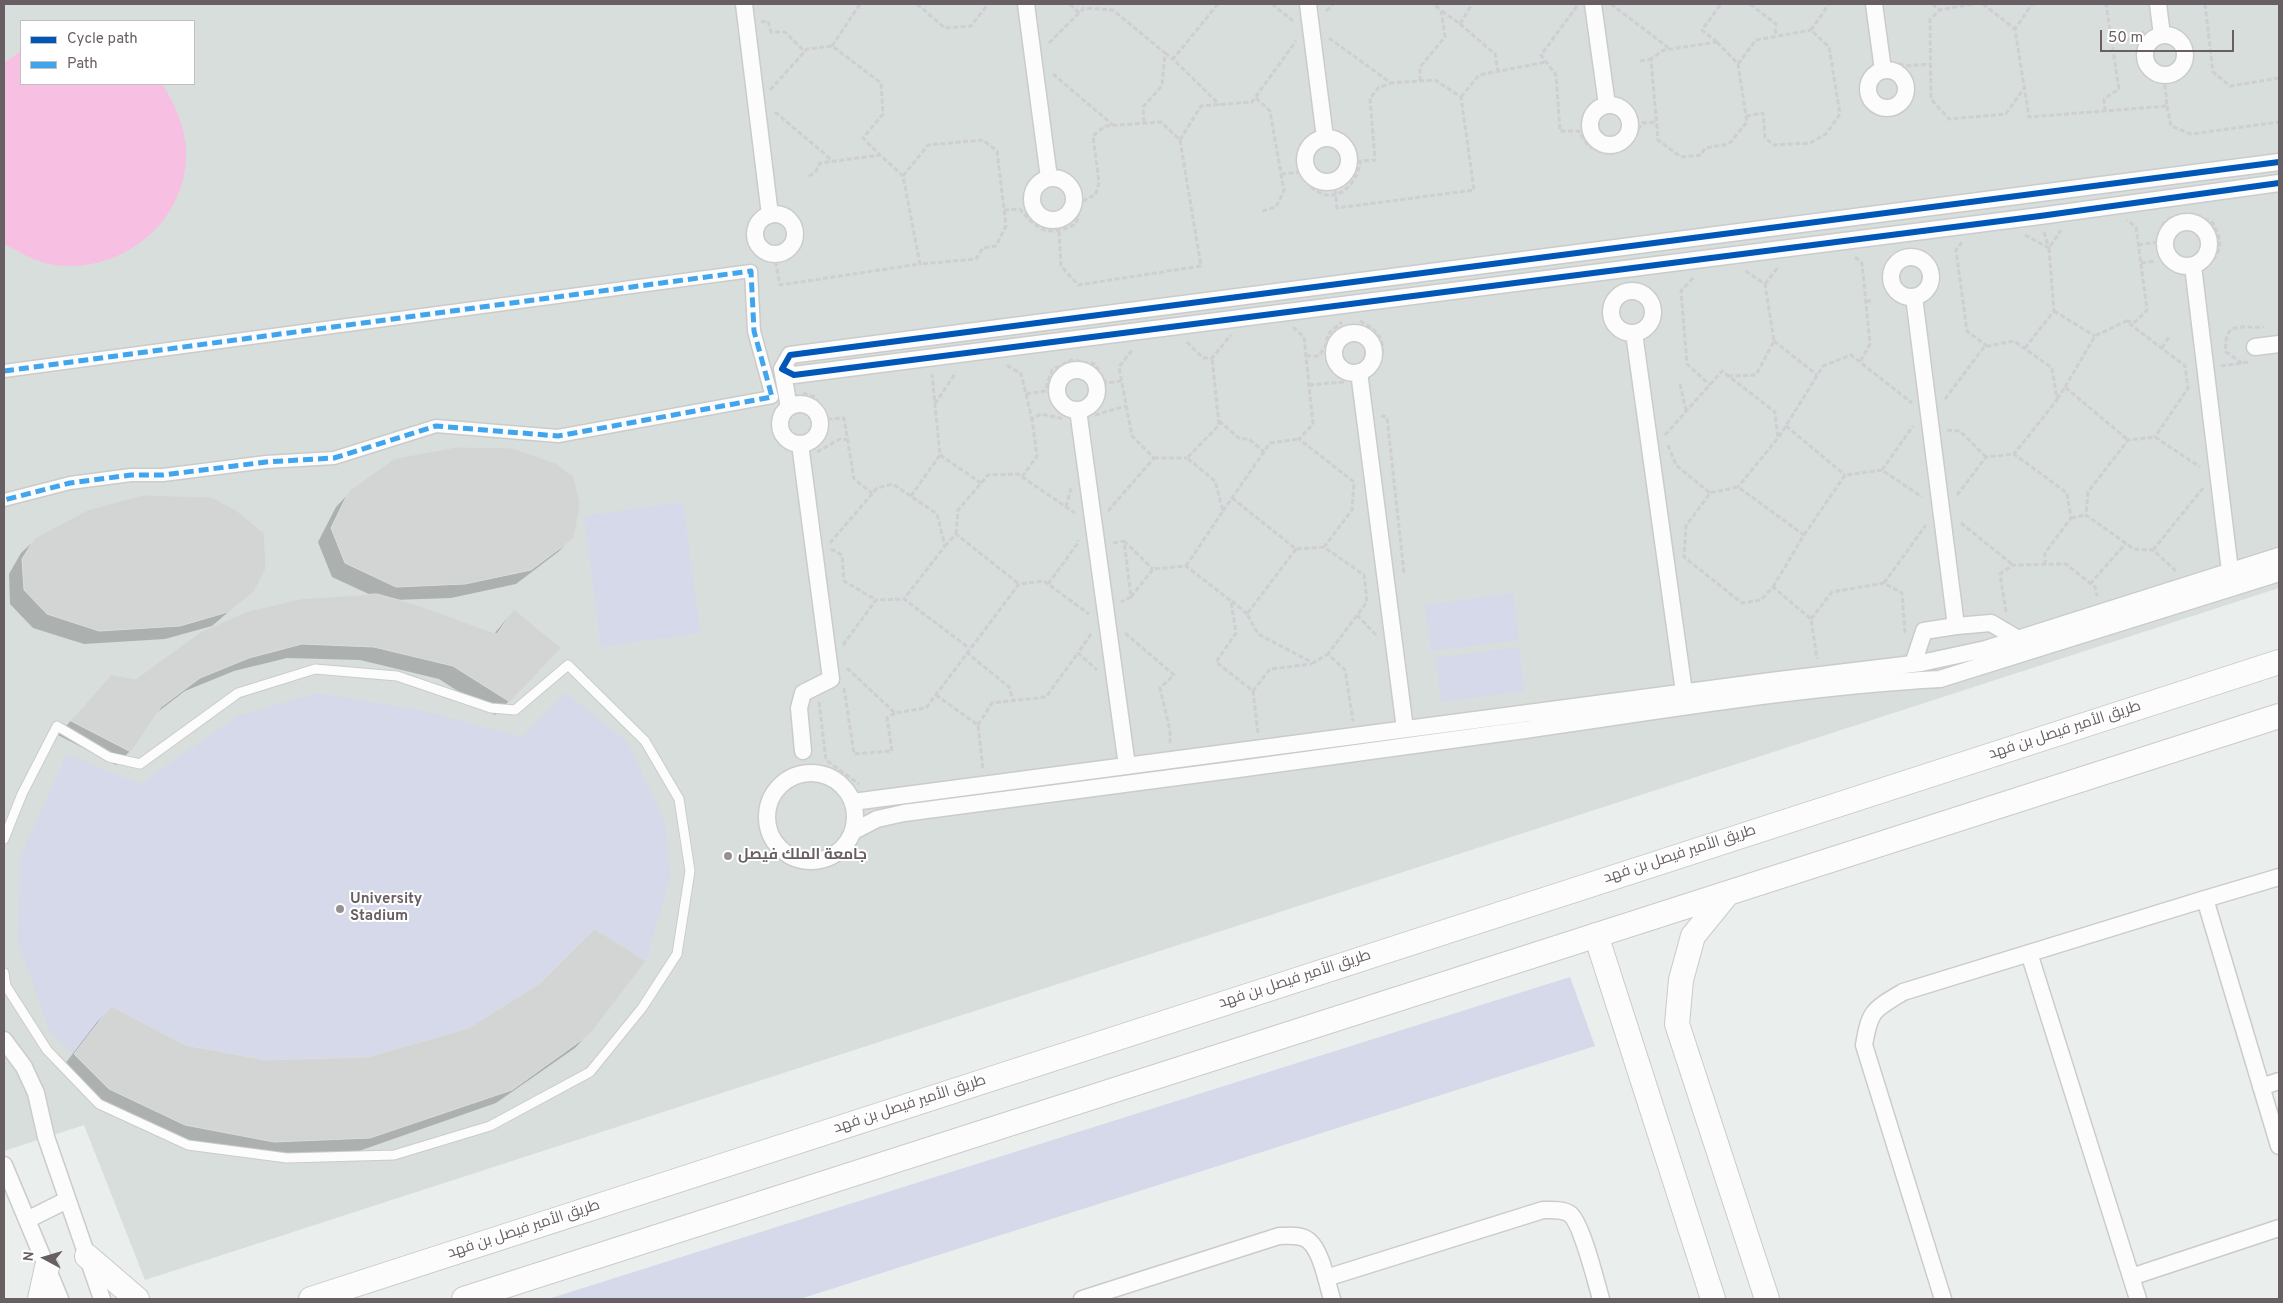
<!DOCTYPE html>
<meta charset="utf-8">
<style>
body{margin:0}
#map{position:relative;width:2283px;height:1303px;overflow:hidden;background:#eaeeed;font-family:Overpass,sans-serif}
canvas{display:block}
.frame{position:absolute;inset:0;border:5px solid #675f63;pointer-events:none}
.legend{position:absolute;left:20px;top:20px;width:175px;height:65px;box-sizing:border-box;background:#fff;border:1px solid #c2bfc1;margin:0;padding:6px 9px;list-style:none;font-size:15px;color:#675f63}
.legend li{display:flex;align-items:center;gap:10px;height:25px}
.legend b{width:25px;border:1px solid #c2bfc1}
.north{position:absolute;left:20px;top:1233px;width:50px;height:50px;-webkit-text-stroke:4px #fff;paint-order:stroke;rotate:276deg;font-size:14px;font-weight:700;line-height:20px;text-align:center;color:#675f63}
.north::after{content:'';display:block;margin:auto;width:18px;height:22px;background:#675f63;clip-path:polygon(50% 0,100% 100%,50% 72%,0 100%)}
.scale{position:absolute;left:2100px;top:30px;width:134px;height:22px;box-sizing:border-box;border:2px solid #675f63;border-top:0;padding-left:6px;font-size:15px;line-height:18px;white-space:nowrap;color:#675f63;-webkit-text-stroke:4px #fff;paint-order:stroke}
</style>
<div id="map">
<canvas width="2283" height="1303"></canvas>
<div class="frame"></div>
<ul class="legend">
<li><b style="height:6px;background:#0057b8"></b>Cycle path</li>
<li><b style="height:6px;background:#41a5ee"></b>Path</li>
</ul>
<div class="north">N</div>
<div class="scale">50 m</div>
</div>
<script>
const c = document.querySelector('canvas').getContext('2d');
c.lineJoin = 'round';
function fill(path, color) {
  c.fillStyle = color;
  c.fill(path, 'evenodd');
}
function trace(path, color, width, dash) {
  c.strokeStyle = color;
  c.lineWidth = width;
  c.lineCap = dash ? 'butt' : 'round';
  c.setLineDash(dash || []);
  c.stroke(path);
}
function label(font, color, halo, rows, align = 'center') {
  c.font = font + ' Overpass,Cairo,sans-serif';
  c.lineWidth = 4;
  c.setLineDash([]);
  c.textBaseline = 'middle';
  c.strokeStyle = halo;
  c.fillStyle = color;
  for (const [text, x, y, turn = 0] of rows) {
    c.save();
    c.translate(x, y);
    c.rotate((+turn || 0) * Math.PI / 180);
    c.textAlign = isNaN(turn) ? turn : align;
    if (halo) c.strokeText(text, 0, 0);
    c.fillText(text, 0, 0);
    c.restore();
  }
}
fill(new Path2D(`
 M4,4H2279V588L145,1280L84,1125L4,1151ZM21,21H194V84H21Z`), '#d8dedc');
fill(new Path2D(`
 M683,502L700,633L601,647L584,516Z
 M1513,593L1519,640L1431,651L1425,605Z
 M1519,647L1524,691L1441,702L1436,658Z
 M318,693L423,711L522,737L566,693L628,743L665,822L670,877L646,961L590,1034L512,1090L370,1138L274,1142L185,1125L109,1089L49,1030L18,942L20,857L67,754L140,784L238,716Z
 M1570,977L1595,1046L800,1299H548Z`), '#d6d9ea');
fill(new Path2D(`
 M21,51V84H162C175,104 185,126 186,151C188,224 118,277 49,264C33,261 18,251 4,244V63Z`), '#f7c0e3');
fill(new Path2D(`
 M350,492L573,537L558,552L516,584L451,598L394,600L494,634L514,610L509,701L495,715L439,679L360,660L287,658L234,671L185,691L155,714L130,751L116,765L58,735L111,676L136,680L373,596L332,577L318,542L336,507Z
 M36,539L253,591L212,626L165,639L84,644L33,628L10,604L9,574L21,553Z
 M111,1008L184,1046L265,1061L369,1058L589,1033L575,1048L496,1103L356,1152L259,1155L171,1138L95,1103L61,1069L97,1022Z`), '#0003');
const building = new Path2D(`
 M456,447L512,448L555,463L574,477L580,505L574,538L531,570L465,584L396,587L345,563L331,528L349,491L394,459Z
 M143,495L211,497L236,510L264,533L266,568L254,592L228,612L180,626L99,631L47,614L24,590L22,559L35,538L88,510Z
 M377,594L417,605L497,634L514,609L561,648L510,702L453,666L374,647L302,644L249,658L200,678L161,707L131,752L71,721L111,675L136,679L202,631L249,611L300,599Z
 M595,929L646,961L590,1034L512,1090L370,1138L274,1142L185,1125L109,1089L74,1054L111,1006L185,1045L265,1060L368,1057L469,1028L540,983Z`);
fill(building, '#d3d5d4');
trace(building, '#d9dedc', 1);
const service = new Path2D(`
 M4,839L22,794L57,726L109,757L140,764L238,693L315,669L397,676L491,708L515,710L568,665L645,741L679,799L690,871L677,954L642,1008L590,1072L490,1126L394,1155L287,1158L188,1145L99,1104L47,1050L6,986L4,973`);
const pedestrian = new Path2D(`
 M4,371L751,271L754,331L772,397L558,436L436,426L334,458L266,462L163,475H131L70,483L4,500`);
const minor = new Path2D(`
 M744,4L770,215
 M1026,4L1049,178
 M1308,4L1325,138
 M1593,4L1607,105
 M1874,4L1883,70
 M2158,4L2162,35
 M2145 55a20 20 0 1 1 40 0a20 20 0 1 1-40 0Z
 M1868 89a19 19 0 1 1 38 0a19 19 0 1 1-38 0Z
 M1590 125a20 20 0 1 1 40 0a20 20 0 1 1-40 0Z
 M1305 160a22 22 0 1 1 44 0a22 22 0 1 1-44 0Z
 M2279,162L790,355L782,369L794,375L2040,216L2279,183
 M1032 199a21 21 0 1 1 42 0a21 21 0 1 1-42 0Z
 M755 234a20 20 0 1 1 40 0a20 20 0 1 1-40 0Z
 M2165 244a22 22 0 1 1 44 0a22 22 0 1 1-44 0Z
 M1891 277a20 20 0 1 1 40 0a20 20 0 1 1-40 0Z
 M2193,266L2230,571
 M1611 312a21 21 0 1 1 42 0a21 21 0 1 1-42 0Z
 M1914,297L1956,626
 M1334 353a20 20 0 1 1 40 0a20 20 0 1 1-40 0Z
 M1634,333L1684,692
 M2255,347L2279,344
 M782,369L789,407
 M1057 390a20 20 0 1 1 40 0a20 20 0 1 1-40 0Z
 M1359,372L1405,729
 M780 424a20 20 0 1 1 40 0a20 20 0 1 1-40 0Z
 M1078,410L1127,766
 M800,444L831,679L803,693L799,708L803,751
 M1913,664L1924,631L1956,626L1991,623L2018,639
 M767 817a44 44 0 1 1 88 0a44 44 0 1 1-88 0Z
 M853,802L1771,681L1921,663L1986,649L2279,556
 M854,831L877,819L904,813C1103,787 1303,761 1502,733C1648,713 1794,687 1940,679L2279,573
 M2279,877L2205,899L2279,1146
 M2029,953L2138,1299
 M4,1040L24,1067L36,1093L46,1137L102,1299
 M2261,1087L2279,1081
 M4,1165L60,1299
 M27,1220L67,1200
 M2131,1277L2279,1228
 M1326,1278L1543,1210C1551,1210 1563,1209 1570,1214C1582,1224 1596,1282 1601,1299
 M1082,1299L1279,1236C1289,1236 1301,1234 1309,1241C1322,1252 1327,1284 1332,1299
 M1943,1299L1864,1045C1870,1010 1873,1010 1903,992L2205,899`);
const secondary = new Path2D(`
 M1728,893L1693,936L1681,980L1677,1024L1767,1299
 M1596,935L1713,1299
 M87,1256L137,1299
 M40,1299L47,1267
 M311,1299L2279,662
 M464,1299L2279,716`);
trace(service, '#cbcbcc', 11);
trace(pedestrian, '#cbcbcc', 15);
trace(minor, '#cbcbcc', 19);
trace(secondary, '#cacaca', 26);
trace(new Path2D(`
 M917,4L945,28L971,26L988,4
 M1070,4L1079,13
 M1218,4L1173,59L1220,105
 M1272,4L1293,21
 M1611,4L1670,49
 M1750,4L1776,24L1775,36
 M1932,4L1940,10
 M1972,4L1940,10L1930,19L1931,99L1949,119L2006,114L2024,88
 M1983,4L2015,29
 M2035,4H2032L2015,29L2029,117L2167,106L2164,75
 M2205,4L2213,72L2230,86L2279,78
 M1577,6L1541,55L1556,75L1560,131H1579C1584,141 1587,146 1598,151C1620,161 1632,140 1642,123L1656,122
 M1326,11L1333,4
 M1442,11L1460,24L1472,4
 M761,22L768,21L771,32H785L805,52
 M1460,24L1495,54L1498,71
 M1329,38L1391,83L1435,80L1461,97L1474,190L1337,208L1334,181
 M1717,42L1738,64L1747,122L1729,144L1705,148L1701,155L1681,157L1658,140L1651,59L1664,50Z
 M1717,42L1702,30L1721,4
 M2112,42L2139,37L2145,30
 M1049,43L1084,8L1113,10L1165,53L1162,86L1143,107L1144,123
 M832,46L860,4
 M1165,53L1173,59
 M1640,61L1651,59
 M1900,63L1903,66L1930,64
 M1738,64L1756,40L1811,30
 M1053,74L1113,125
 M1420,81V67L1445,37L1441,10L1433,4
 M770,90L807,49L832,46L881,83L883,114L863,138L879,154
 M1461,97L1479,75L1546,62
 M1256,98L1270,111L1284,191L1276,207L1262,211
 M2167,106L2171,126L2191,134L2279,122
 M2105,111L2104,99L2119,89L2106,4
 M775,112L833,161
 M1746,116L1763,113L1765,138L1774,145L1810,143L1826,134L1840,114L1829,47L1811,30L1829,4
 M1180,140L1201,106L1252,102L1296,41
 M1281,174L1300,172C1304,178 1309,186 1315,190C1337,206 1359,182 1360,161L1375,160L1370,98L1379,87L1390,84
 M903,176L928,145L983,140L997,151L1006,226L996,246L983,248L976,259L920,264
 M1004,210L1020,209C1039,232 1048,237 1076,224C1079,211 1080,197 1095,196L1099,183L1093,136L1105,126L1161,122L1180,140L1201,266L1078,285L1061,266L1059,232
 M2190,214H2195L2213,223C2222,242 2223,247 2210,264
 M2044,232L2049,248
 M2025,235L2049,248
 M1962,242L1956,250L1967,331L1987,346
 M2138,245L2158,242C2160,228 2162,220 2176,216
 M774,254L780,285L920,264L903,176L880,155L820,163L815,173L806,177
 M1855,257L1862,263L1870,344L1860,362
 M2141,263L2155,261
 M1693,278L1681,291L1687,364L1710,385
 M1765,284L1779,266
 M1866,302L1872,300
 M2054,311L2095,336
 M1360,321C1384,333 1389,348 1375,371
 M2126,321L2135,322L2147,310L2136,227L2127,220
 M1293,327L1304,337L1313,424L1299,439L1354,482L1352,510L1324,547L1364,575L1367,602L1328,654L1345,670L1353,721
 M1774,341L1817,375
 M1187,342L1203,358H1212L1231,335
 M2025,348L2054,311L2049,248L2061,230
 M2162,348L2170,335
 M1306,356H1319L1325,347L1328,334L1342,322
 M2242,363L2226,352C2223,319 2242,329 2264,327
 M1007,365L1021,374L1032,419L1041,414L1064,419
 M2221,366L2249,362
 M1728,376L1756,375L1774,341L1765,284L1744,270
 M1680,384L1686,411
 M1309,385L1344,382
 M2065,387L2095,336L2126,321L2185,366L2188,388L2155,437
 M803,393L815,397L828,419L844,418L854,479L872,493
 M1026,394L1045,391L1052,370L1071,360L1095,364L1106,383L1121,381
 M1945,399L1984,347L2014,341L2052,368L2057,400L2014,454
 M2057,399L2065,387L2128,440
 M935,404L956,372
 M1095,415L1126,406
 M1381,416L1387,417L1404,573
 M1219,421L1240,439H1249L1264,452
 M1786,426L1845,475
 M1947,430L1960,431L1986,457
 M1665,435L1722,371L1775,412L1778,438L1738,487
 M1779,437L1823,366L1851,355L1912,403
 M1668,445L1676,465L1710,493
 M817,452L840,439L848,440
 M940,455L981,483
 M1154,458H1187
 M1882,470L1913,426
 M1022,477L1037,456L1032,419
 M1957,495L1986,457L2014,454L2067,493L2071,518L2045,553V564
 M911,496L940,455L932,374
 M1232,498L1296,549L1324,547
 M1066,507L1071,488
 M1108,511L1154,458L1132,436L1119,367L1132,350
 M1223,511L1270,443L1299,439
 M2071,518L2086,515
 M1961,523L2013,565
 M956,534L958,510L988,475L1018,474L1075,513
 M1804,535L1845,475L1882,470L1922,497
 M1124,541L1153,569
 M830,543L877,488L893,484L937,514L945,546L904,599
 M1113,543L1124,541L1131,597L1121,602
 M945,546L956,534L1019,584
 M831,549L842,555L844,581L876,600
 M1296,549L1247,614L1258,634L1313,663L1328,654
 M2153,550L2203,488
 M1186,566L1223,511L1215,481L1187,458L1219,425L1212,358
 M2176,571L2153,550L2134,549L2086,515L2088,492L2128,440L2155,437L2200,467
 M1884,583L1926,525
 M1048,584L1078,543V540
 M2090,584L2126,543
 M1773,587L1804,535L1738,487L1710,493L1686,526L1684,557L1742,603L1761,600L1773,587L1811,619L1817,659
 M1131,597L1153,569L1186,566L1231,601L1236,633L1216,662L1253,691L1258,733
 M1232,601L1247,614
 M2006,612L2000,574L2013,565L2066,564L2095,587L2097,596
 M1357,615L1376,635
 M1811,619L1832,592L1884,583L1902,593L1905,633
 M1125,633L1174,675L1160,688L1170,731V744
 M1091,634L1078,653L1097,670
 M843,645L876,600L904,599L969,648
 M966,652L1009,687L1013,700
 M847,668L895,713L926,708L1019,584L1044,581L1089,614
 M844,688L854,754L892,751L887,718L895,713
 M1253,691L1270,669L1312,664
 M936,695L978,725L983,769
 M819,702L826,760L859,784
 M978,725L992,703L1046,697L1078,653`), '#cfced3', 3, [5, 2.5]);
trace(service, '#fcfcfc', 9);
trace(pedestrian, '#fcfcfc', 12);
trace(minor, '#fcfcfc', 16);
trace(secondary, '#fcfcfc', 24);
trace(new Path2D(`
 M4,371L751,271L754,331L772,397L558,436L436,426L334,458L266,462L163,475H131L70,483L4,500`), '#41a5ee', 5, [10, 5]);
trace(new Path2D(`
 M2279,162L790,355L782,369L794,375L2040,216L2279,183`), '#0057b8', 6);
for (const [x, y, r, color] of [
 [728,856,5,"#959193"],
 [340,909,5,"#959193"]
]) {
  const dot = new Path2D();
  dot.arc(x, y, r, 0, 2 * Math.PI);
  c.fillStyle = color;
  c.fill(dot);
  trace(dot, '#fff', 2);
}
label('15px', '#675f63', '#fff', [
 ["طريق الأمير فيصل بن فهد",2065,731,-18],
 ["طريق الأمير فيصل بن فهد",1680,855,-18],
 ["طريق الأمير فيصل بن فهد",1295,980,-18],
 ["طريق الأمير فيصل بن فهد",910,1105,-18],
 ["طريق الأمير فيصل بن فهد",524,1230,-18]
]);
label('bold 15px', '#675f63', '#fff', [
 ["جامعة الملك فيصل",738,856],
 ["University",350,900],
 ["Stadium",350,917]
], 'left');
</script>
